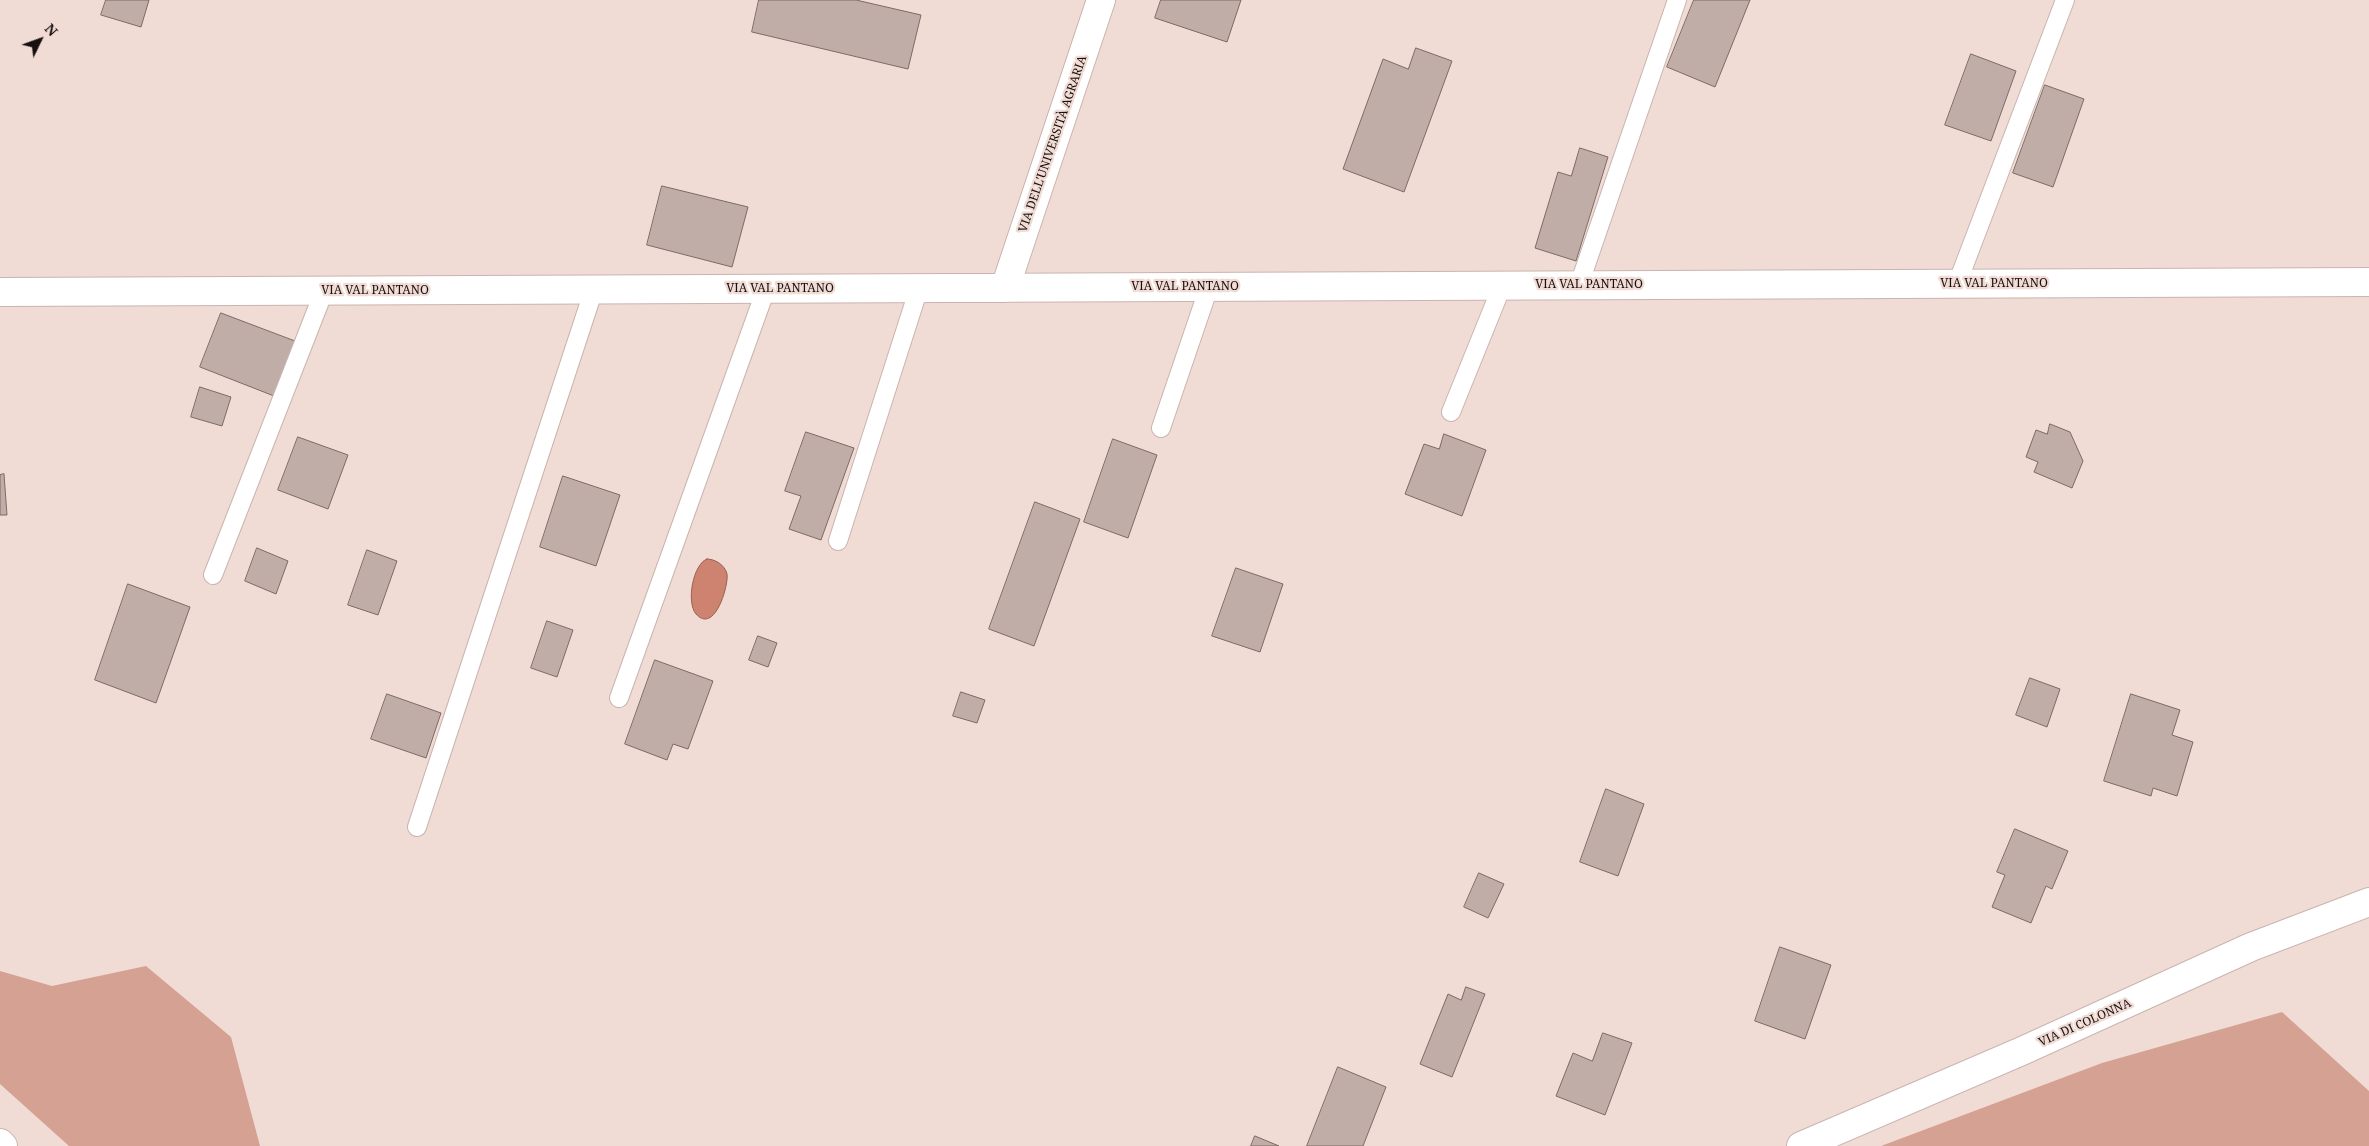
<!DOCTYPE html>
<meta charset="utf-8">
<style>
body{margin:0}
#map{position:relative;width:2369px;height:1146px;overflow:hidden;background:#f1dbd5;font-family:"Noto Serif",serif}
canvas{display:block}
.north{position:absolute;left:15px;top:15px;width:50px;height:50px;-webkit-text-stroke:4px #f1dbd5;paint-order:stroke;rotate:48deg;font-size:14px;font-weight:700;line-height:20px;text-align:center;color:#17100e}
.north::after{content:'';display:block;margin:auto;width:18px;height:22px;background:#17100e;clip-path:polygon(50% 0,100% 100%,50% 72%,0 100%)}
</style>
<div id="map">
<canvas width="2369" height="1146"></canvas>
<div class="north">N</div>
</div>
<script>
const c = document.querySelector('canvas').getContext('2d');
c.lineJoin = 'round';
function fill(path, color) {
  c.fillStyle = color;
  c.fill(path, 'evenodd');
}
function trace(path, color, width, dash) {
  c.strokeStyle = color;
  c.lineWidth = width;
  c.lineCap = dash ? 'butt' : 'round';
  c.setLineDash(dash || []);
  c.stroke(path);
}
function label(font, color, halo, rows, align = 'center') {
  c.font = font + ' "Noto Serif",serif';
  c.lineWidth = 4.5;
  c.setLineDash([]);
  c.textBaseline = 'middle';
  c.strokeStyle = halo;
  c.fillStyle = color;
  for (const [text, x, y, turn = 0] of rows) {
    c.save();
    c.translate(x, y);
    c.rotate((+turn || 0) * Math.PI / 180);
    c.textAlign = isNaN(turn) ? turn : align;
    if (halo) c.strokeText(text, 0, 0);
    c.fillText(text, 0, 0);
    c.restore();
  }
}
fill(new Path2D(`
 M146,966L231,1037L260,1146H69L0,1084V971L52,986Z
 M2282,1012L2369,1091V1146H1881L2102,1063Z`), '#d5a193');
const water = new Path2D(`
 M707,559C715,559 725,565 727,574C729,584 715,635 696,614C686,602 693,564 707,559Z`);
fill(water, '#ce8371');
trace(water, '#976053', 1);
const building = new Path2D(`
 M106,0H149L141,27L101,15Z
 M759,0H856L921,15L908,69L752,32Z
 M1161,0H1241L1227,42L1155,18Z
 M1694,0H1750L1715,87L1667,67Z
 M1416,48L1452,61L1404,192L1343,169L1383,59L1408,69Z
 M1971,54L2016,71L1991,141L1945,125Z
 M2045,85L2084,99L2053,187L2013,173Z
 M1580,148L1608,157L1576,261L1535,248L1558,172L1571,176Z
 M662,186L748,207L732,267L647,245Z
 M221,313L295,341L274,396L200,367Z
 M200,387L231,397L222,426L191,417Z
 M2050,424L2070,432L2083,461L2072,488L2034,472L2038,462L2026,457L2036,430L2047,434Z
 M806,432L854,448L821,540L789,529L801,496L785,491Z
 M1444,434L1486,450L1462,516L1405,494L1424,444L1439,449Z
 M298,437L348,455L328,509L278,490Z
 M1113,439L1157,455L1128,538L1084,522Z
 M4,474L7,515H0V475Z
 M563,476L620,495L596,566L540,547Z
 M1035,502L1080,519L1034,646L989,629Z
 M257,548L288,561L276,594L245,581Z
 M367,550L397,561L378,615L348,605Z
 M1236,568L1283,584L1260,652L1212,636Z
 M128,584L190,607L156,703L95,680Z
 M547,621L573,630L557,677L531,668Z
 M758,636L777,643L768,667L749,660Z
 M655,660L713,681L688,749L673,744L667,760L625,744Z
 M2030,678L2060,689L2047,727L2016,715Z
 M961,692L985,700L977,723L953,716Z
 M387,694L441,713L426,758L371,739Z
 M2131,694L2180,710L2172,735L2193,742L2177,796L2153,788L2151,796L2104,781Z
 M1606,789L1644,804L1618,876L1580,862Z
 M2015,829L2068,851L2052,889L2046,886L2031,923L1992,907L2005,875L1997,872Z
 M1479,873L1504,884L1488,918L1464,907Z
 M1780,947L1831,965L1805,1039L1755,1021Z
 M1466,987L1485,994L1452,1077L1420,1064L1448,994L1461,1000Z
 M1603,1033L1632,1043L1605,1115L1556,1096L1573,1053L1592,1061Z
 M1338,1067L1386,1087L1363,1146H1307Z
 M1255,1136L1279,1146H1251Z`);
fill(building, '#c1ada7');
trace(building, '#7c6a65', 1);
const service = new Path2D(`
 M1957,284L2065,0
 M1579,285L1677,0
 M1451,412L1502,286
 M1161,428L1209,287
 M838,541L919,288
 M213,575L324,291
 M619,698L766,289
 M417,827L594,289`);
const minor = new Path2D(`
 M1005,288L1101,0
 M0,292L2369,282`);
const tertiary = new Path2D(`
 M0,1143L3,1146
 M1801,1146L2022,1051L2251,947L2369,902`);
trace(service, '#c9b4af', 20);
trace(minor, '#c9b4af', 30);
trace(tertiary, '#c9b4af', 30);
trace(service, '#fff', 18);
trace(minor, '#fff', 28);
trace(tertiary, '#fff', 28);
label('12px', '#17100e', '#f1dbd5', [
 ["VIA DELL'UNIVERSITÀ AGRARIA",1053,144,-71],
 ["VIA VAL PANTANO",1994,284],
 ["VIA VAL PANTANO",1589,285],
 ["VIA VAL PANTANO",1185,287],
 ["VIA VAL PANTANO",780,289],
 ["VIA VAL PANTANO",375,291],
 ["VIA DI COLONNA",2085,1023,-24]
]);
</script>
